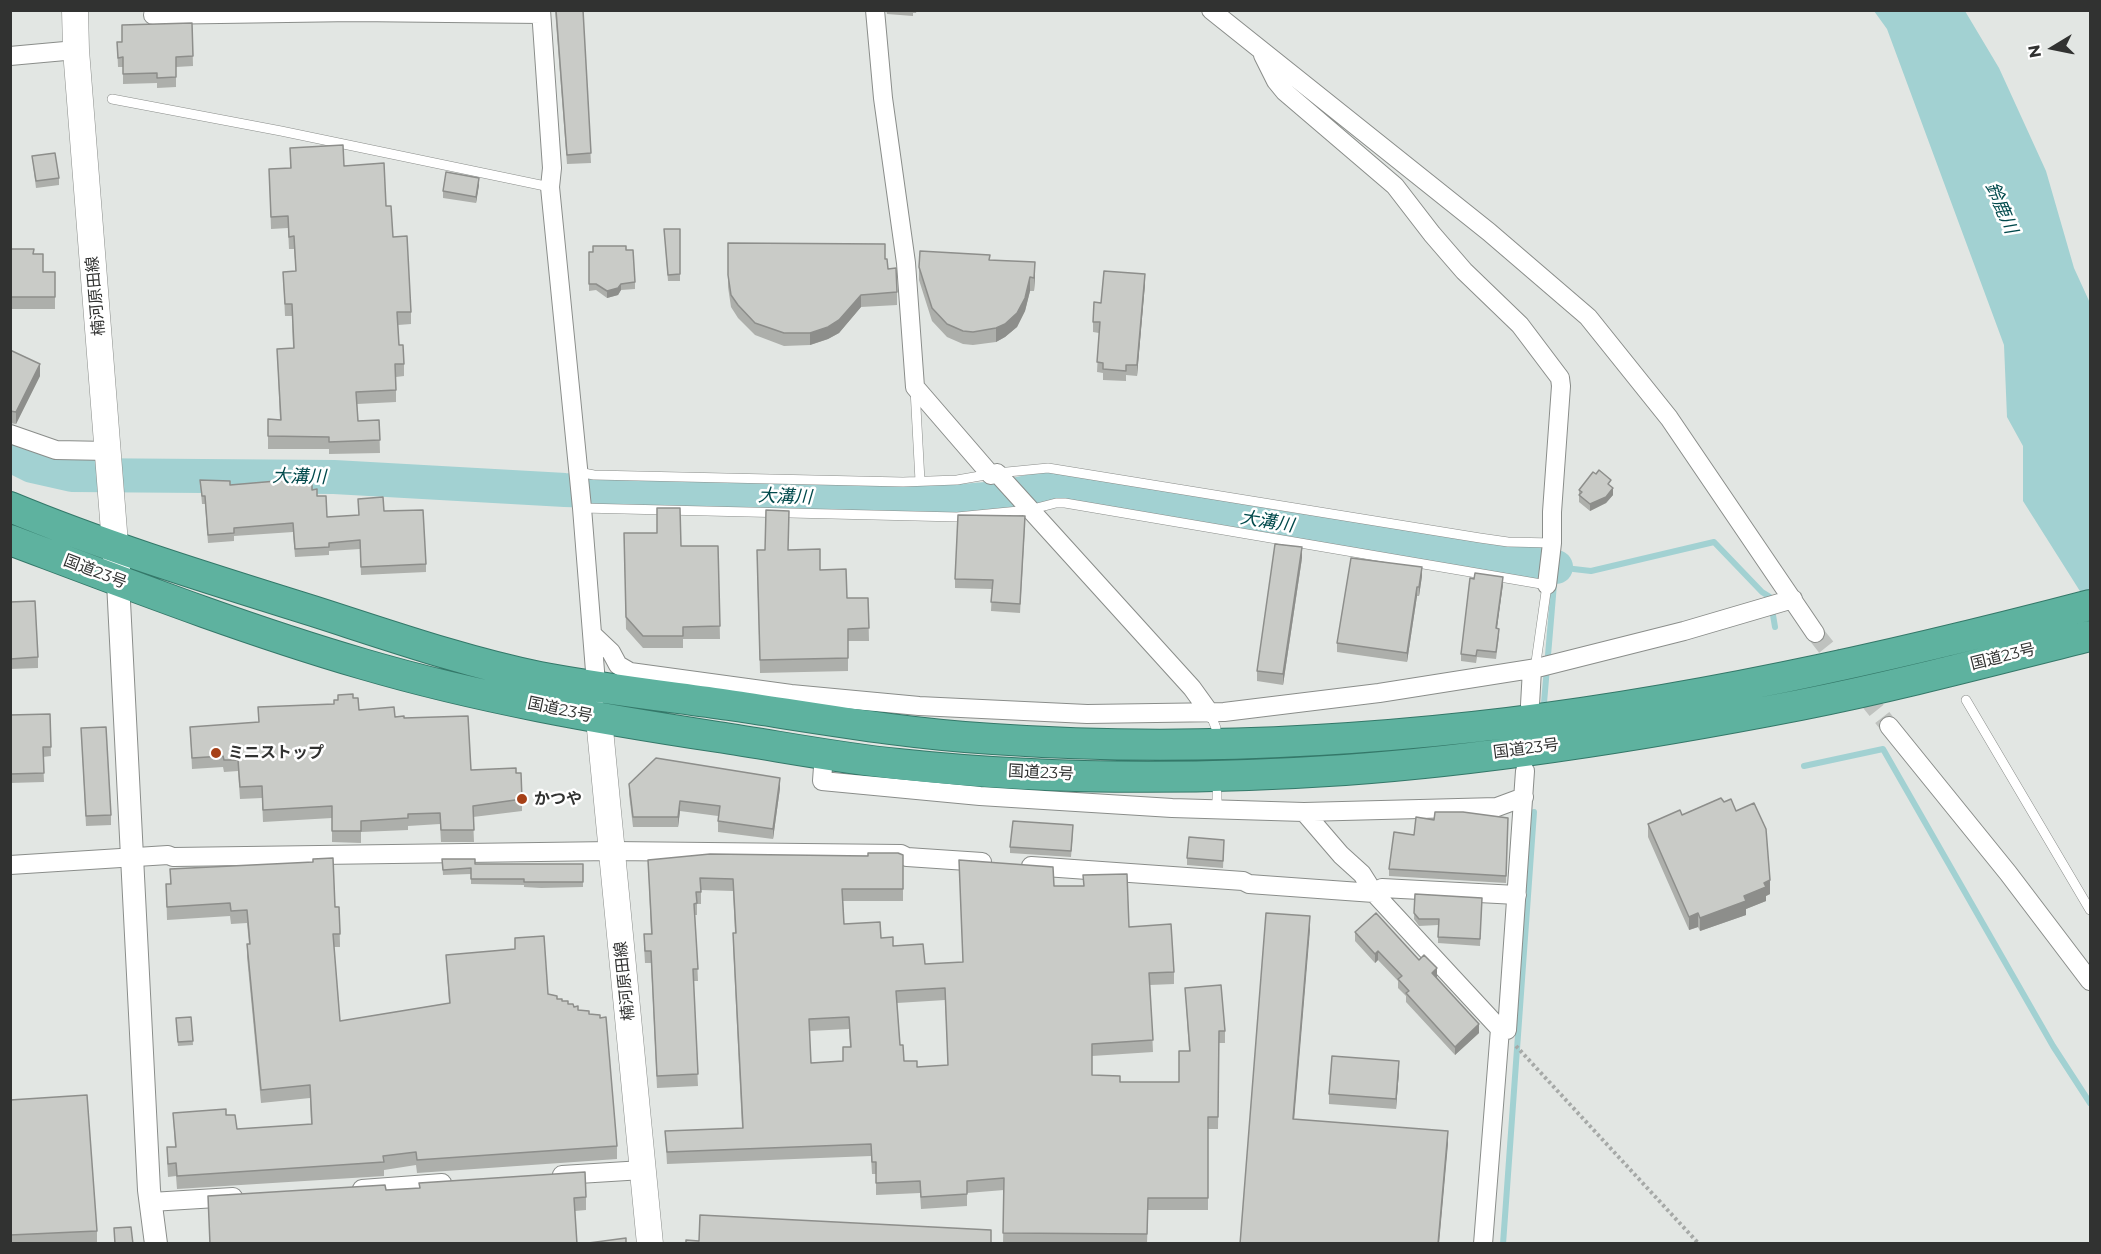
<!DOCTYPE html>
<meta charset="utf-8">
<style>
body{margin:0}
#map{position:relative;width:2101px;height:1254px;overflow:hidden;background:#e2e6e3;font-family:Montserrat,sans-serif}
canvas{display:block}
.frame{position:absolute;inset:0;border:12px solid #313231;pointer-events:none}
.north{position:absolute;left:2023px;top:18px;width:60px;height:60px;-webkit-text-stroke:4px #fff;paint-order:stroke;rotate:260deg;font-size:16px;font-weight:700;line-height:24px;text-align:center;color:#313231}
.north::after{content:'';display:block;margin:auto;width:21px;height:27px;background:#313231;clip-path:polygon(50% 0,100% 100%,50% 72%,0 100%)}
</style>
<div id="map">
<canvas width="2101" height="1254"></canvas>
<div class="frame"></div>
<div class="north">N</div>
</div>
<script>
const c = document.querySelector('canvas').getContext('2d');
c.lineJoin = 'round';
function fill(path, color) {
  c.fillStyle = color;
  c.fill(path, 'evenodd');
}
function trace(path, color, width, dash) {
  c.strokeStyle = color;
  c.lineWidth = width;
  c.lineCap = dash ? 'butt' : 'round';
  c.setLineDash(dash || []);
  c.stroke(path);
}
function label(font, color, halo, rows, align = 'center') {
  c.font = font + ' Montserrat,"Noto Sans JP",sans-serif';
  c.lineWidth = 5;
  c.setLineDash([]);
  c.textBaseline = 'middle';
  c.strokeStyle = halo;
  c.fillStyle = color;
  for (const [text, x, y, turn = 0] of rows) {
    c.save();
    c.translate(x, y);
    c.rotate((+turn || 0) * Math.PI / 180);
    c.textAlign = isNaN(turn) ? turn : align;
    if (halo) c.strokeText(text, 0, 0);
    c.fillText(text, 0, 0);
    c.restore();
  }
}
fill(new Path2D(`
 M1874,11H1965L1999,68L2046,171L2074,268L2090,303V607L2023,501V446L2007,417L2004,345L1887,29Z`), '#a2d1d2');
trace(new Path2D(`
 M1555,571L1556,567L1591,571L1714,542L1762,592L1770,597L1775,627
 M1544,703L1554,584
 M1804,766L1883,749L2053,1046L2090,1103
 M1503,1244L1534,812`), '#a2d1d2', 6);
trace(new Path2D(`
 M10,455L32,466L72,475L334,477L565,490L950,502L999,498L1048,488L1078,490L1556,567`), '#a2d1d2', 34);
trace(new Path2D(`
 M1815,633L1889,726`), '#bfc2bf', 18, [18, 9]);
const service = new Path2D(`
 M112,99L281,131L550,187
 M915,389L920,481
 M578,472L594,475L903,482L957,480L997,473L1048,468L1480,538L1508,542L1552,543
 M582,508L957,517L1029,510L1056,503H1065L1547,585L1535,669
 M1966,700L2090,910
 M1210,713L1216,728
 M1217,793V809`);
const minor = new Path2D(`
 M541,10L552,168L550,187L582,508L597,696
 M875,10L883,98L906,263L915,387L991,475
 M1211,10L1489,232L1588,317L1669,418L1815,633
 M153,15L354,12L541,14
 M1263,55L1276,81L1285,92L1395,186L1432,234L1464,271L1520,325L1560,378L1561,386L1552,512V543L1547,585
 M10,56L76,50
 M10,434L56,450L109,451
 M997,473L1192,688L1210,713
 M592,634L611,652L618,665L630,672L791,694L919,706L1087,714L1224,712L1379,693L1537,668L1684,631L1793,599
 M1530,705L1532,669
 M1889,726L2008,873L2090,981
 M824,753L822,781L980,796L1172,808L1304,812L1497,807L1524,797
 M1304,812L1341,855L1362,874L1374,893L1382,888L1517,895
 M10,865L168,855L173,857L612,851L901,854L907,857L982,862
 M1031,866L1243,881L1249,884L1374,893L1500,1029L1483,1244
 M1500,1029L1507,1030L1525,771
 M562,1175L643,1170
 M362,1189L442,1183
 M151,1202L233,1197`);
const tertiary = new Path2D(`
 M118,582L149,1190L156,1244`);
const secondary = new Path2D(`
 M75,10L76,50L118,582
 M599,719L650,1244`);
const trunk = new Path2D(`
 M10,507C109,548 211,579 313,611C388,635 462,661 539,677C602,689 665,696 729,705C817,718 905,734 993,739C1150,750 1317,744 1473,727C1682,704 1887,658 2090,605
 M10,540C127,584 243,629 363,664C479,698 599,719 718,737C778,746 838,758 898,764C1046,780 1197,780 1345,770C1497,759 1651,734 1800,705C1897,686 1994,660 2090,636`);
trace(service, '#8a8d8a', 10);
trace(minor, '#8a8d8a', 20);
trace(tertiary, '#8a8d8a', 24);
trace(secondary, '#8a8d8a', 27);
trace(trunk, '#347869', 32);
trace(new Path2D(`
 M1516,1046L1699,1244`), '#a6a9a7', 4, [3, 3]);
trace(service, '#fff', 9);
trace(minor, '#fff', 18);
trace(tertiary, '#fff', 22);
trace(secondary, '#fff', 26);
trace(trunk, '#5eb29f', 30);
fill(new Path2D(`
 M555,10H596L583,11L591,163L567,164Z
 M886,10H917L916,13H913V16L887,14Z
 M192,23L193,66L176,67V87L157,88V83L123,84V67H118L117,42H122Z
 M290,148L344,166L386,206L393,237L411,312V324L398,325L399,345L404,364V376L396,377V402L357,404L358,421L379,420L380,453L329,454V449H268V419L280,420L277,349L293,348L292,316H285L283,272L296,271L294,249H289L288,228L271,229L269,169L290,168Z
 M32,156L59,178V185L36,188Z
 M479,185L476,203L443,198V191Z
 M664,229H680V281H668Z
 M728,243L885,259L897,292V305L861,307L839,333L828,339L810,345L784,346L755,335L738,318L731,307L728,287Z
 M10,249L34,254L43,272H55V309H11Z
 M626,250L635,282V289L621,290L618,295L607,298L596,290L589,291V252Z
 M990,260L1035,276L1034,291H1030L1025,311L1017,327L1005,337L996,342L973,345L963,344L947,337L932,321L919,280V267Z
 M1145,284L1137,376L1126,375V381L1103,380V373L1097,372L1099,333L1093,332V322L1101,303Z
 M10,350L40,376L16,424L10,423Z
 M200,480L230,485L288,482L312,490L317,496L327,517L359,515L384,511L426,564V572L361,575L360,549L329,551V555L295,557L293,532L234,536V541L208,543L205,504H202Z
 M1611,486L1613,495L1606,503L1590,511L1579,502V490Z
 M1025,525L1020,613L991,611L992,589L955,588V579Z
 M624,533L681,546H718L720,639H683V648H643L626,629Z
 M788,550L820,570L847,598H868L869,641H848V671L760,673L757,563Z
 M1302,558L1283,685L1257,681V671Z
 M1422,576L1419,596H1417L1407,662L1337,652V643Z
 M1503,584L1497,628L1499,636L1496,659L1477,657L1476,663L1461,661V654Z
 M10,602L38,657V668L10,669Z
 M353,698L359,710L404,718L471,770L516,773L522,799V811L473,817L474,842H441L440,824L408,826V830L361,832V843L332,842V818L263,822L262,798L240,799L238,771L224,772L223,767L192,769L190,727L259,722L258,707L334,704Z
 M50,714L51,756L43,757L44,782L10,783V715Z
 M81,728L111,815V825L86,826Z
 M629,784L780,788L773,839L718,832V816L680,811L678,827H633L629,794Z
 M1682,815L1770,894L1766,896V901L1746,909V915L1700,931L1698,927L1689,930L1648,837V824Z
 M1508,818L1506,883L1389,876V869L1414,835L1434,820Z
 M1073,832L1071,857L1010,853V847Z
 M1224,846L1223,868L1187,865V858Z
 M903,855V901H843L844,924L881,938L925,964L963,962L959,860L1054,886L1129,927L1174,972V984L1150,985L1153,1052L1092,1056V1075L1120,1082H1179L1189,1051L1185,988L1225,1031V1043H1219L1218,1129H1208V1210H1148L1147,1244H1003L1004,1190L967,1193V1206L921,1209L920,1193L876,1195V1174H872L871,1156L667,1164L665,1131L742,1128L733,945V933H735L733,891L701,890V904H697V915H695L698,981H693L698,1086L657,1088L651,963H645L644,946V934H651L648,860ZM945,1000L948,1065L917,1067L904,1061L900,1045L897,1003ZM849,1029L850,1047L843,1061L811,1063L809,1031Z
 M442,859L475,864H583V887L541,888L524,887V885L471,884V874L443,875Z
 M170,869L339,907L340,944V947H334L340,1021L449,1003L446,955L548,994L578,1010L617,1146V1159L417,1173L416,1165L384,1170V1176L177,1189L176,1176L168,1177L167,1160V1147H175L173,1113L226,1115L237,1129L311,1124L310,1098L261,1103L247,957V944H249L247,923L231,924L230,916L167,920L166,884H170Z
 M1415,894L1482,898L1480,946L1438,943V925L1419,926L1414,919Z
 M1355,932L1419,960L1437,977L1479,1033L1455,1055L1406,1002V996L1398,988V981L1378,960L1375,963L1355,941Z
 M191,1017L193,1045L178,1046L176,1018Z
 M1399,1071L1396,1109L1329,1104V1094Z
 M10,1100L97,1231V1243L10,1244Z
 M419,1183L586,1197V1210L575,1211L577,1244H210L208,1196L386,1190L419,1188Z`), '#adafab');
fill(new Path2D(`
 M479,178V185L476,203V197Z
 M1035,262V276L1034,291V278Z
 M1145,274V284L1137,376V365Z
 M1030,277V291L1025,311L1017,327L1005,337L996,342V328Z
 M621,284V290L618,295L607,298V291Z
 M861,295V307L839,333L828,339L810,345V333Z
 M40,364V376L16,424V412Z
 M1613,488V495L1606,503L1590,511V504Z
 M1302,547V558L1283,685V674Z
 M1422,567V576L1419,596V587Z
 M1503,577V584L1496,635V628Z
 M1417,587V596L1407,662V653Z
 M780,778V788L773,839V829Z
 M680,801V811L678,827V817Z
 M1770,880V894L1766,896V901L1746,909V915L1700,931V918L1744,896L1764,883Z
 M1698,913V927L1689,930V917Z
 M1310,916V930L1293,1133V1119Z
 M1378,951V960L1375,963V954Z
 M1437,968V977L1432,982V973Z
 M1479,1024V1033L1455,1055V1047Z
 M1399,1061V1071L1396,1109V1099Z
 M1448,1131V1144L1439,1244H1438Z`), '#8d8e8b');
const building = new Path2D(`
 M556,10H583L591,153L567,155Z
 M192,23L193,56L176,57V77L157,78V73L123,74V57L118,58L117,42H122V25Z
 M343,145L344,166L384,163L386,206H391L393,237L407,236L411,312H397L399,345H403L404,364H395L396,390L356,392L358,421L379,420L380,440L329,442V437L268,436V419L281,420L277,349L294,348L292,304H285L283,272L296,271L294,236L289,237L288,216L271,217L269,169L291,168L290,148Z
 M55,153L59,178L36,181L32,156Z
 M446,172L479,178L476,197L443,191Z
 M664,229H680V274L668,275Z
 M728,243L885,244V259H887L888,269L896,268L897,292L861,295L839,320L828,327L810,333H784L755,323L738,305L731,295L728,275Z
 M593,246H626V250H633L635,282L621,284L618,288L607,291L596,284H589V252H593Z
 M10,249H34L33,254H43V272H55V297H11Z
 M920,251L990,255L989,260L1035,262L1034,278L1030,277L1025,298L1017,313L1005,324L996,328L973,332L963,331L947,324L932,308L919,267Z
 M1104,271L1145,274L1137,365H1126V371L1103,369V363L1097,362L1100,322H1093L1094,302L1101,303Z
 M10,350L40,364L16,412L10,411Z
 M1599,470L1611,480L1608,484L1613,488L1606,497L1590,504L1579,495L1582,492L1579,490L1593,472L1596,474Z
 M200,480L230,481V485L288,480V482L312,481V490L317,489V496H326L327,517L359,515L358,499L383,497L384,511L423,510L426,564L361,567L360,540L329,543V547L295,549L293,523L234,528V533L208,535L205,496H202Z
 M657,508H680L681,546H718L720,626L683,627V636H643L626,617L624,533H657Z
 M766,510L789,511L788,550L820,549V570L846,569L847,598H868L869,628L848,629V658L760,660L757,550H765Z
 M958,515L1025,516L1020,604L991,602L993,580L955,579Z
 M1275,544L1302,547L1283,674L1257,671Z
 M1351,558L1422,567L1419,587H1417L1407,653L1337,643Z
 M1475,573L1503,577L1496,628L1499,629L1496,652L1477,650L1476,656L1461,654L1470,578L1474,579Z
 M35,601L38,657L10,659V602Z
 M353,694V698H358L359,710L394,707L395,717L404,716V718L468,716L471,770L516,768V773H521L522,799L473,806L474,830H441L440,813L408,814V818L361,821V831H332V806L263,810L262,786L240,787L238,760H224L223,756L192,758L190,727L259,722L258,707L334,704V700H338V695Z
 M50,714L51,747H43L44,773L10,774V715Z
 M106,727L111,815L86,816L81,728Z
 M656,758L780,778L773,829L718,821L720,806L680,801L678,817H633L629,784Z
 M1721,798L1724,802L1731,799L1736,811L1754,803L1766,829L1770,880L1764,883L1766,887L1744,896L1746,901L1700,918L1698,913L1689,917L1648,824L1680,810L1682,815Z
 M1435,812H1463L1508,818L1506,876L1389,869L1394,832L1414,835L1416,817L1434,820Z
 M1013,821L1073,825L1071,851L1010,847Z
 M1189,837L1224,840L1223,861L1187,858Z
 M868,853H898L903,855V889H842L844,924L880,922L881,938L893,937V946L923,944L925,964L963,962L959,860L1053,867L1054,886H1084L1083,875L1127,874L1129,927L1171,924L1174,972L1149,973L1153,1040L1092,1044V1075L1120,1076V1082H1179V1051H1190L1185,988L1221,985L1225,1031H1219L1218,1117H1208V1198H1148L1147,1234L1003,1233L1004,1178L967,1181V1194L921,1197L920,1181L876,1183V1162H872L871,1144L667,1152L665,1131L743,1128L733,933H736L733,879L700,878L701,892H696L697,903L694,904L698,969H693L698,1074L657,1076L651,951H645L644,934H652L648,860L710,854L868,856ZM945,988L948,1065L917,1067V1061H904L903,1045H900L896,991ZM849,1017L851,1047H843V1061L811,1063L809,1019Z
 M333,858L335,907H339L340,931V934H333L340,1021L450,1003L446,955L515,949V938L544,936L548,994L557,996V999H562V1001H568V1004H573L574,1007L578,1006V1010L589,1011V1014L600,1015V1018L606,1017L617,1146L417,1160L416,1152L383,1156L384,1162L177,1176L176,1163L168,1164L167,1147H176L173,1113L226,1109V1115H235L237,1129L312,1124L310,1085L261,1090L247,944H250L247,910L231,911L230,903L167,907L166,884H171L170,869L313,862V859Z
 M442,859H475V864H583V882H524V879H471V868L443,870Z
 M1415,894L1482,898L1480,939L1438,937L1439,919H1419L1414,913Z
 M1266,913L1310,916L1293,1119L1448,1131L1438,1244H1240Z
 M1376,913L1419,960L1424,955L1437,968L1432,973L1479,1024L1455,1047L1406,993L1409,991L1398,979L1402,976L1378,951L1375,954L1355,932Z
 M191,1017L193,1041L178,1042L176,1018Z
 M1332,1056L1399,1061L1396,1099L1329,1094Z
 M87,1095L97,1231L10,1235V1100Z
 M585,1172L586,1197L574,1198L577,1244H210L208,1196L385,1185L386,1190L420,1188L419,1183Z
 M700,1215L991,1230V1244H686V1240L699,1241Z
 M131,1227L133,1244H115L114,1228Z
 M626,1238V1244H581Z`);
fill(building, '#c9cbc7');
trace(building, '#8d8e8b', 1.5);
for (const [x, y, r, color] of [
 [216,753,6,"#a64017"],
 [522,799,6,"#a64017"]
]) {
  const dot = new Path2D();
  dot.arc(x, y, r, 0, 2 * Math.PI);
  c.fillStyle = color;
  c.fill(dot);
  trace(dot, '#fff', 2);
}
label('16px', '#313231', '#fff', [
 ["楠河原田線",96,296,-95],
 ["国道23号",95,572,21],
 ["国道23号",2003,657,-14],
 ["国道23号",560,710,12],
 ["国道23号",1526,749,-7],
 ["国道23号",1041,773,3],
 ["楠河原田線",625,981,-96]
]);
label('bold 16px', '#313231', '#fff', [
 ["ミニストップ",228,753],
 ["かつや",534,799]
], 'left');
label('italic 18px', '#00494b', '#fff', [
 ["鈴鹿川",2001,208,67],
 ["大溝川",299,477,1],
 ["大溝川",785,497,2],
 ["大溝川",1267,522,9]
]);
</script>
